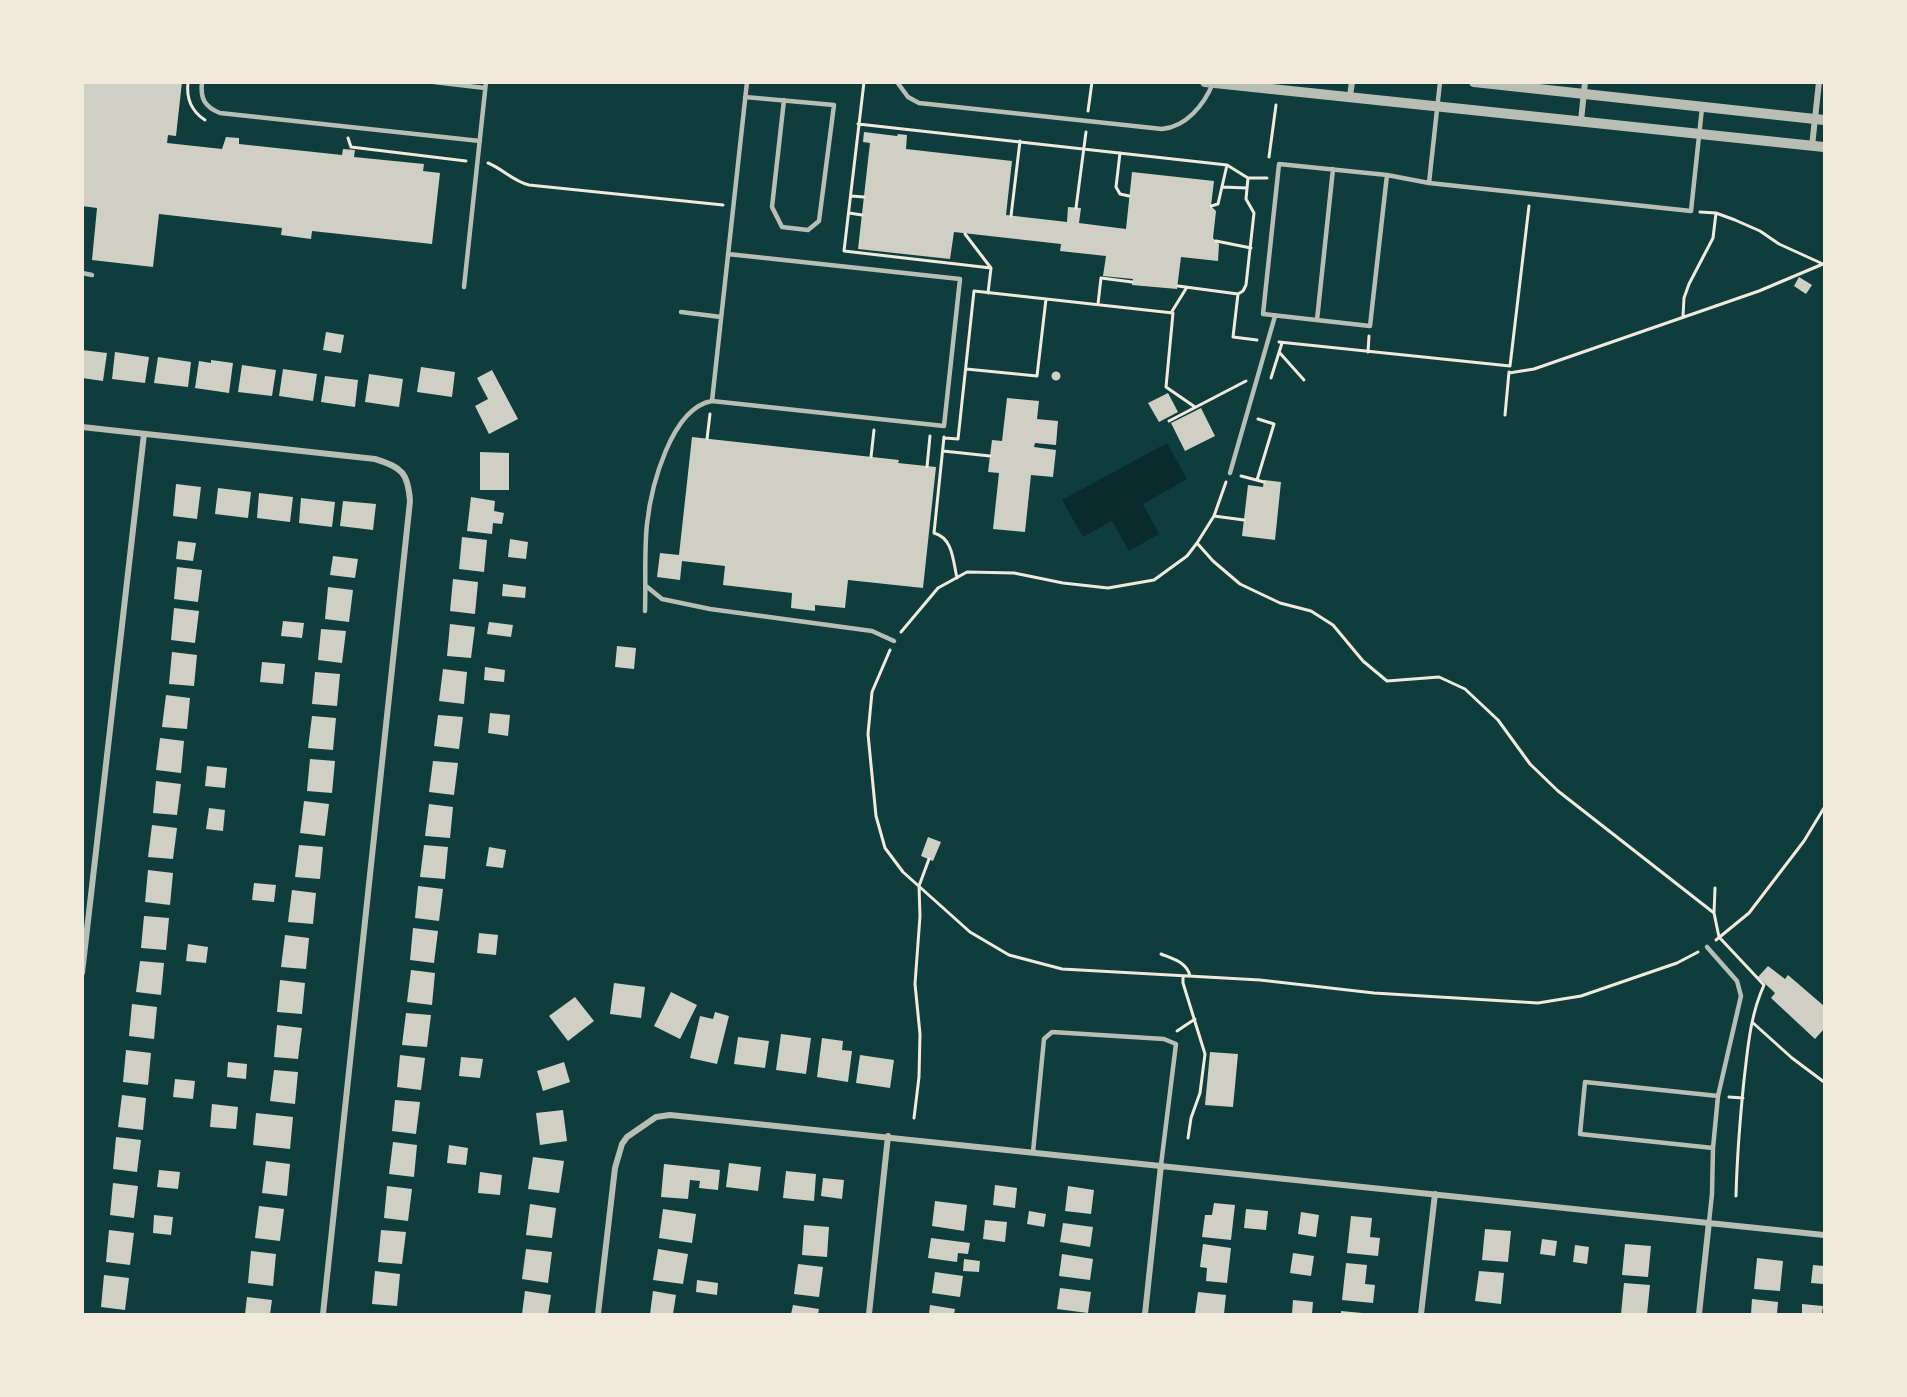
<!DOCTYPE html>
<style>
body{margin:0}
#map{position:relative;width:1907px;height:1397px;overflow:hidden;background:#0f3d3e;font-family:"PT Sans",sans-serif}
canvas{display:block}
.frame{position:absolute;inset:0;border:84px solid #f1e9da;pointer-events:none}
</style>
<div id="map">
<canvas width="1907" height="1397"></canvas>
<div class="frame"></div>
</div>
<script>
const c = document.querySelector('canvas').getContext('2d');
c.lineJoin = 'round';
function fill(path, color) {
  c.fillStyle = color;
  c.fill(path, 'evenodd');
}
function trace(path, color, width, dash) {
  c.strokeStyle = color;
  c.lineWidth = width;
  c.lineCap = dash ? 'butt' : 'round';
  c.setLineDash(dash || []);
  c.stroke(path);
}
fill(new Path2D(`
 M1167,443L1187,479L1143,504L1159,534L1129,551L1112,521L1083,537L1062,500Z`), '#0a2a2b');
fill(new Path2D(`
 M82,82H182L176,136L168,135L167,143L222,149L226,137L239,138V144L342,155L343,149L355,150L354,157L424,164L423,171L440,173L432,244L312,231L311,239L281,235L282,228L159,214L153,267L92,260L97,208L82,206Z
 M864,132L897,136L898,134L907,135L906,149L1012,161L1006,215L1067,222L1068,207L1081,208L1079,223L1126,229L1132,172L1214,181L1211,206L1216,211L1213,238L1219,244L1218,261L1181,257L1177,289L1132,285L1133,279L1103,276L1106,256L1060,251L1061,244L954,232L950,259L858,249L870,143L863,142Z
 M1799,277L1812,285L1806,294L1794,286Z
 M326,332L344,335L341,353L323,350Z
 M82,350L107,353L103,381L82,378Z
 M115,352L149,357L145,383L112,379Z
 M158,357L191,362L188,387L154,383Z
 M211,360L233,363L229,393L195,388L199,361L211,363Z
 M242,365L276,370L272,396L238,392Z
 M421,367L455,372L452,397L417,392Z
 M283,369L317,374L313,401L279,396Z
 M492,370L518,419L489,434L475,406L488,399L477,378Z
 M1051.5 376a4.5 4.5 0 1 1 9 0a4.5 4.5 0 1 1-9 0Z
 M369,374L403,379L399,407L365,402Z
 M325,376L358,380L355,407L321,402Z
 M1168,393L1178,412L1159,422L1148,403Z
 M1007,398L1039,401L1037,419L1058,421L1056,445L1035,443L1034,447L1056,450L1053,477L1031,475L1025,532L993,529L999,473L988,472L992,440L1002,441Z
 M1201,408L1215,436L1185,451L1171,423Z
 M692,437L899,460L898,463L936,467L923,588L848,580L845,608L815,605V611L791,608L792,593L723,585L725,566L682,561L680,580L657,577L660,553L679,555Z
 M480,452L509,453V490H480Z
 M1264,480L1281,482L1275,540L1242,536L1248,485L1263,487Z
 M176,484L201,487L197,519L173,516Z
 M218,488L251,492L248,518L215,514Z
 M259,493L293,497L290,522L257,518Z
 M471,497L495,501L494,511L504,513L502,524L493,523L492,534L467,531Z
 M301,498L335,502L332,527L299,523Z
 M343,501L376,504L373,530L340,526Z
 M462,537L487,540L484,572L459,569Z
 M510,539L528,542L526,559L508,557Z
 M178,541L196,543L193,561L176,559Z
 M333,556L358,559L355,578L330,575Z
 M177,567L202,570L198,602L174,599Z
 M453,579L478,582L475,614L450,611Z
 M503,584L526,587L525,598L502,596Z
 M328,587L353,590L349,622L325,619Z
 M174,608L199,611L195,643L171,640Z
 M283,621L304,623L302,638L281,636Z
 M489,622L513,625L511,637L487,634Z
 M450,624L475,627L471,658L447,656Z
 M321,629L346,631L342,663L318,660Z
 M617,646L636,648L634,669L615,667Z
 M172,652L197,655L194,686L169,684Z
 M262,662L285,664L283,684L260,682Z
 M485,667L505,670L504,682L484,680Z
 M443,669L467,672L464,704L439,701Z
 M315,672L340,674L337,706L312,704Z
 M166,695L190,698L187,729L162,727Z
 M490,713L510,715L508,736L488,733Z
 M438,715L463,717L459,749L434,746Z
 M312,716L336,718L333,750L308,748Z
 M160,738L184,741L181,773L156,770Z
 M310,759L335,761L332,793L307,791Z
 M433,761L458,763L454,795L429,792Z
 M207,766L227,768L225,788L205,786Z
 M156,781L181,784L177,815L153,813Z
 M304,801L329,804L325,836L300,833Z
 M429,804L453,807L450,838L425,836Z
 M209,808L225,810L223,831L206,829Z
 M152,825L177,828L173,859L148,857Z
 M928,837L941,842L933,861L921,856Z
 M299,845L323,847L320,879L295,877Z
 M424,845L448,847L445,879L420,877Z
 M489,847L506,850L503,868L486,866Z
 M148,870L173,873L170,905L145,902Z
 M254,883L276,885L274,902L252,900Z
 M418,886L443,889L439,921L415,918Z
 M292,890L316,893L313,924L288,922Z
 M144,916L169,918L166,950L141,948Z
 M413,928L438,931L434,963L410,960Z
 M479,933L498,935L496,955L477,953Z
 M285,935L309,938L306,969L281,967Z
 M188,944L208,947L206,963L186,961Z
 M140,961L164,963L161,995L136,992Z
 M1768,966L1785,979L1788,975L1824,1006V1029L1815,1039L1771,998L1775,993L1758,977Z
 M411,970L435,973L432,1005L407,1002Z
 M280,980L305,983L302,1014L277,1012Z
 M614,983L645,987L641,1018L610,1014Z
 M671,992L697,1005L680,1039L654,1026Z
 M575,997L594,1021L568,1041L549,1016Z
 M132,1004L157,1007L154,1039L129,1036Z
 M715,1012L729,1016L717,1064L690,1058L700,1016L713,1019Z
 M406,1013L431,1015L427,1047L402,1045Z
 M277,1025L302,1028L298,1059L274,1057Z
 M781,1034L811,1038L806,1074L776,1070Z
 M738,1037L769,1041L765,1068L734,1064Z
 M822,1038L843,1041L842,1050L852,1051L848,1082L817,1077Z
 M126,1050L151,1053L148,1085L123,1082Z
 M1210,1052L1238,1054L1233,1107L1205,1105Z
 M400,1055L425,1058L421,1090L397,1087Z
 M860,1055L894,1060L890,1088L856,1083Z
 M461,1057L483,1059L480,1078L459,1076Z
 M228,1062L247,1064L246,1079L227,1077Z
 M564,1062L570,1082L543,1091L537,1071Z
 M274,1070L298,1072L295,1104L270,1101Z
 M175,1079L195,1081L193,1099L173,1097Z
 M122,1095L146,1098L143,1130L118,1127Z
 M395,1100L420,1102L416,1134L392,1131Z
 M212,1104L238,1107L236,1129L210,1127Z
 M563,1110L567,1141L540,1145L536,1113Z
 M256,1113L293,1117L290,1149L253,1145Z
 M116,1137L141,1140L137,1172L113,1169Z
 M393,1142L417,1145L414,1177L389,1174Z
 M449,1145L468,1148L466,1165L447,1163Z
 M533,1157L564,1161L559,1193L528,1189Z
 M266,1161L290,1164L287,1196L262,1193Z
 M729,1163L761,1167L758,1191L726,1187Z
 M664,1164L720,1170L718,1190L699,1188L700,1181L690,1180L688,1199L661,1197Z
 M159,1170L180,1172L178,1189L157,1187Z
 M786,1171L816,1174L814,1201L783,1198Z
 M480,1172L502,1175L500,1195L478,1193Z
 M823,1178L844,1180L842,1199L821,1196Z
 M113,1183L138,1186L134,1218L110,1215Z
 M995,1185L1017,1188L1015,1208L993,1205Z
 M387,1186L412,1189L408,1221L384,1218Z
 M1068,1186L1094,1190L1091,1214L1065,1211Z
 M935,1201L967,1205L964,1231L932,1226Z
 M1214,1203L1235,1205L1231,1240L1202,1237L1205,1215H1212Z
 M530,1204L556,1208L552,1238L526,1235Z
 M259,1206L284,1209L280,1241L255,1238Z
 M663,1209L696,1214L692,1243L659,1238Z
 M1246,1209L1268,1211L1266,1230L1244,1228Z
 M1029,1211L1046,1214L1044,1227L1027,1224Z
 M1301,1212L1319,1215L1316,1237L1298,1234Z
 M154,1215L173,1217L171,1235L153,1233Z
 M1351,1216L1372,1218L1370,1237L1380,1238L1378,1256L1347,1253Z
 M985,1220L1007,1222L1005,1242L983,1239Z
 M1063,1223L1093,1227L1090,1247L1060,1242Z
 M804,1225L829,1227L827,1257L802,1255Z
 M1485,1229L1511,1231L1508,1262L1482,1260Z
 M109,1230L134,1233L130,1265L106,1262Z
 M381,1230L406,1232L402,1264L378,1262Z
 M931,1238L970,1243L968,1254L958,1253L957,1262L928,1258Z
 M1542,1239L1557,1241L1555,1256L1540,1254Z
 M1203,1244L1231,1248L1227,1283L1206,1281L1207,1268L1200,1267Z
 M1625,1244L1651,1246L1648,1277L1622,1275Z
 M1575,1245L1589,1247L1587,1264L1573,1262Z
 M526,1249L552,1252L548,1283L522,1279Z
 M658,1249L688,1254L683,1284L653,1280Z
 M251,1251L276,1254L273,1286L248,1283Z
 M1293,1253L1314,1256L1311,1276L1290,1273Z
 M1062,1254L1093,1259L1090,1280L1059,1276Z
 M1757,1258L1783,1261L1780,1291L1754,1289Z
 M964,1259L980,1261L979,1272L963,1271Z
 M1346,1263L1367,1265L1365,1284L1375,1285L1373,1303L1342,1300Z
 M798,1264L823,1267L819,1297L794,1294Z
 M1813,1265L1824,1266V1284L1811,1283Z
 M375,1271L400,1274L397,1306L372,1304Z
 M1479,1271L1504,1273L1501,1304L1475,1301Z
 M935,1272L963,1276L960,1297L932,1293Z
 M104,1275L129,1278L125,1310L101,1307Z
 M697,1280L718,1283L717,1295L696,1292Z
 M1624,1283L1650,1285L1647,1314H1621Z
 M1060,1288L1091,1292L1088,1313L1057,1309Z
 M525,1291L551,1295L548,1314H522Z
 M653,1291L676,1295L673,1314H650Z
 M1198,1292L1226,1295L1224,1314H1195Z
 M247,1297L272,1300L270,1314H245Z
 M1752,1299L1778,1302L1777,1314H1751Z
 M1293,1300L1313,1302L1312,1314H1292Z
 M1802,1304L1823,1306L1822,1314H1802Z
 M793,1305L819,1309L818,1314H791Z
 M930,1305L955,1309L954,1314H929Z
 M1341,1311L1362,1313V1314H1341Z`), '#cfcfc3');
trace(new Path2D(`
 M188,82C186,99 191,111 205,120
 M864,82L844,251L991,268L988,293
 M1088,111L1092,82
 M858,124L1227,165L1248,178
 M348,138L351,147L466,161
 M1120,153L1116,187L1120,194L1129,196
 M1269,157L1276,105
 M488,163C503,169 513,181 529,185L723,205
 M1222,187L1247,188
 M851,196L864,197
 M1211,206L1218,204L1227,165
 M1076,208L1086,132
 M1700,212L1716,213L1735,220L1760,231L1779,244L1823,264
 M849,213L862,215
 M1011,216L1020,141
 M965,234L991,268
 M1216,241L1251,248
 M1178,286L1238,294L1243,291L1246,285L1254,213L1246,199L1248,178H1267
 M1238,294L1233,337L1257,340
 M1098,304L1101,278L1132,282
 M1171,313L1187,287
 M1683,316L1684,298L1689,284L1713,238L1716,213
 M1279,342L1510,366
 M1279,352L1304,380
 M1368,352L1369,336
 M1510,366L1529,206
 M966,369L1037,376L1046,299
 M1509,373L1534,369L1759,291L1823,264
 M1271,378L1282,343
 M1505,415L1509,372
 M1169,421L1246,381
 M944,437L934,533C953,538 953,561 957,578
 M945,438L958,439L974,291L1173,313L1166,387L1195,407
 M707,439L710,414
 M943,451L990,456
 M871,457L874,430
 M927,467L930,436
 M1241,476L1264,482
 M1257,480L1274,424L1258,419
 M1214,516L1244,520
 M1197,543L1213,561L1240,584L1280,603L1311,611L1333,625L1363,661L1387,681L1439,677L1465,689L1498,720L1530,764L1558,791L1714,913L1719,937L1764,985C1750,1016 1748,1047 1744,1080C1740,1119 1737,1157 1736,1196
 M901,632L938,588L967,572L1014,573L1063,583L1108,588L1154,580L1187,556L1197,543L1214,516L1226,482
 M890,650L872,692L868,734L876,816L885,848L903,872L970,932L1009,955L1062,969L1260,980L1374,993L1538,1003L1581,996L1677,963L1698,952
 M1714,913L1715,888
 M1716,940L1749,913L1804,841L1824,808
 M1161,954C1173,959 1187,962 1190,976
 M1183,976V983L1205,1054L1200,1093L1191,1118L1188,1138
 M1752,1022L1792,1058L1824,1082
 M1177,1031L1195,1019
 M1729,1097L1743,1098
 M914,1118L919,1077L920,1034L915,984L920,916L919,886L929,859`), '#f1e9da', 3);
trace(new Path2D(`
 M202,82C200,99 205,107 220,113L480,141
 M434,82L485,88
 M897,82L908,97L919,103L1162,129C1186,127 1204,105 1213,83
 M745,97L834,105L819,221L808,230L782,227L772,207L784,100
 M1387,175L1370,326L1263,314L1279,164L1387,175L1429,183L1691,211L1702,108
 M1429,183L1440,82
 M728,254L960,279L944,426L712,401L747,82
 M82,273L92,275
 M464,287L486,82
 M681,312L721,317
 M1317,320L1333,169
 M1230,473L1275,316
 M646,586L662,599L710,609L872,631L894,641
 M645,611C646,582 644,552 647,524C651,487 671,408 712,401
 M1707,947L1737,981L1741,996L1718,1096
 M1033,1152L1044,1039L1052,1032L1164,1039L1176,1044L1161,1165
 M1709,1222L1712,1194L1713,1148L1580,1134L1585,1082L1718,1096L1713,1148`), '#b8beb3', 4.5);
trace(new Path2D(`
 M1350,96L1352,82
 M1581,121L1585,82
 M1812,146L1819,82
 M82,427L375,459C402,467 408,473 410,501L323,1314
 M82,973L144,434
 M598,1314L615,1168L622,1144L627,1137L656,1117L670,1115L1824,1235
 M869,1314L888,1136
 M1145,1314L1161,1165
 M1421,1314L1435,1194
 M1699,1314L1709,1222`), '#b8beb3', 6);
trace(new Path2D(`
 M1205,82L1824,147
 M1474,82L1824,120`), '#b8beb3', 10);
</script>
